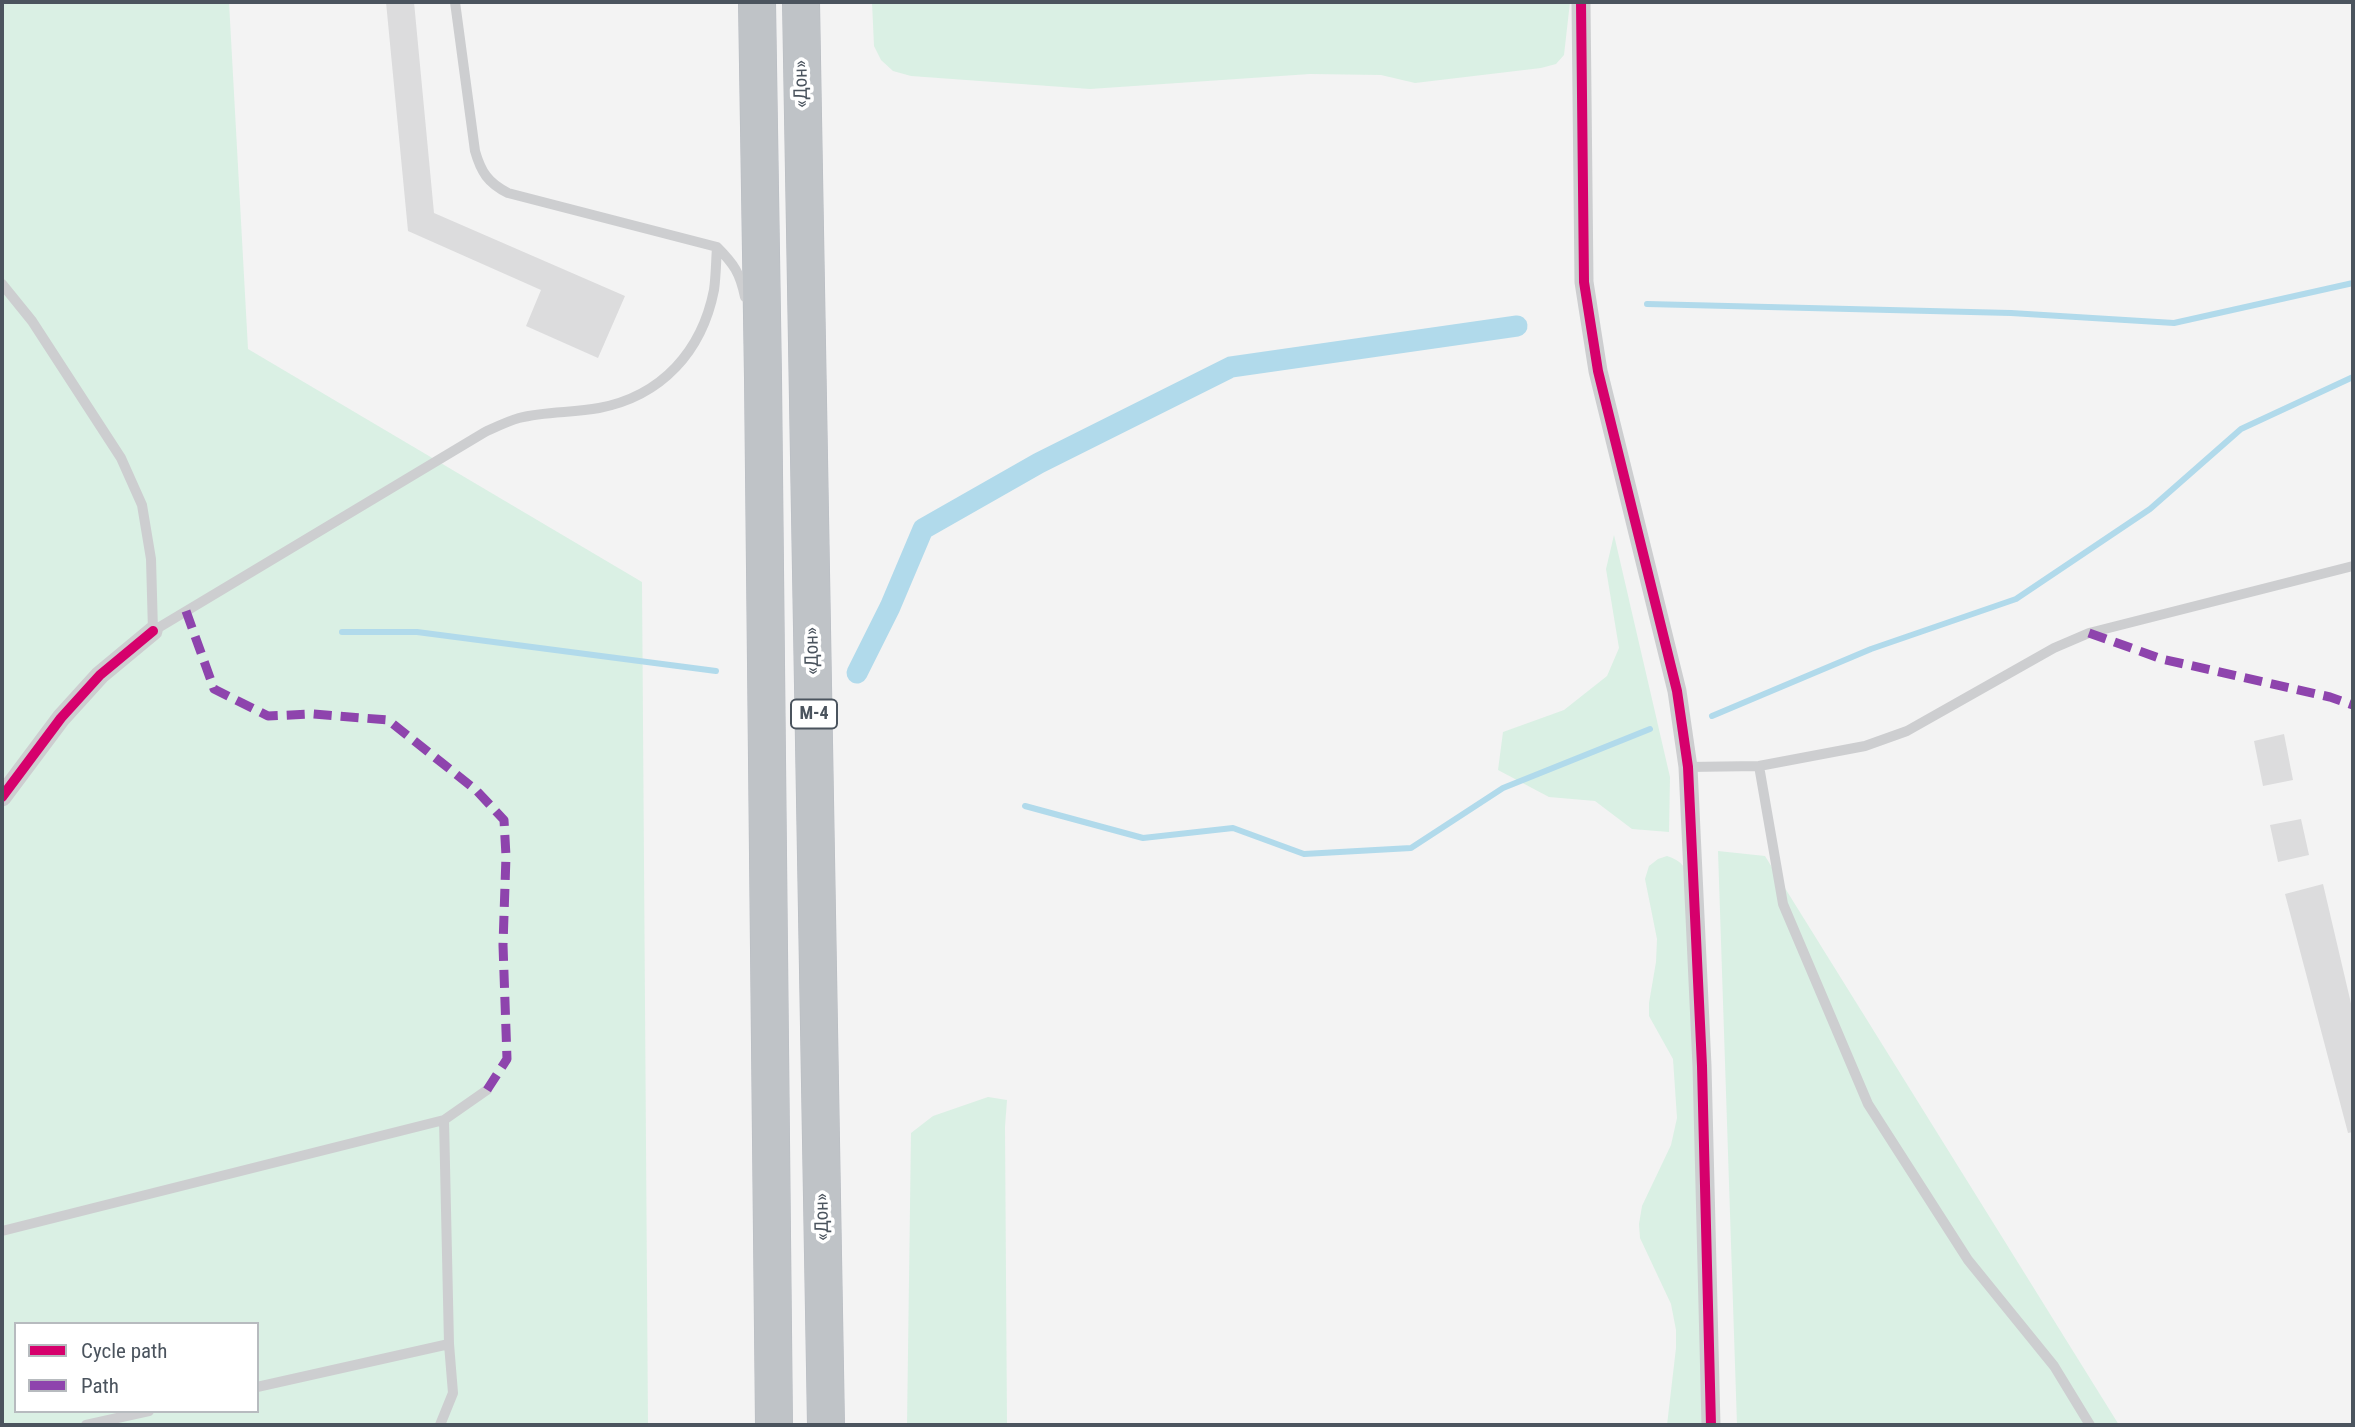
<!DOCTYPE html>
<meta charset="utf-8">
<style>
body{margin:0}
#map{position:relative;width:2355px;height:1427px;overflow:hidden;background:#f3f3f3;font-family:"Roboto Condensed",sans-serif}
canvas{display:block}
.frame{position:absolute;inset:0;border:4px solid #4b545e;pointer-events:none}
.legend{position:absolute;left:14px;top:1322px;width:245px;height:91px;box-sizing:border-box;background:#fff;border:2px solid #b7bbbf;margin:0;padding:9px 12px;list-style:none;font-size:21px;color:#4b545e}
.legend li{display:flex;align-items:center;gap:14px;height:35px}
.legend b{width:35px;border:2px solid #b7bbbf}
</style>
<div id="map">
<canvas width="2355" height="1427"></canvas>
<div class="frame"></div>
<ul class="legend">
<li><b style="height:9px;background:#d6006c"></b>Cycle path</li>
<li><b style="height:9px;background:#8e44ad"></b>Path</li>
</ul>
</div>
<script>
const c = document.querySelector('canvas').getContext('2d');
c.lineJoin = 'round';
function fill(path, color) {
  c.fillStyle = color;
  c.fill(path, 'evenodd');
}
function trace(path, color, width, dash) {
  c.strokeStyle = color;
  c.lineWidth = width;
  c.lineCap = dash ? 'butt' : 'round';
  c.setLineDash(dash || []);
  c.stroke(path);
}
function label(font, color, halo, rows, align = 'center') {
  c.font = font + ' "Roboto Condensed",sans-serif';
  c.lineWidth = 7;
  c.setLineDash([]);
  c.textBaseline = 'middle';
  c.strokeStyle = halo;
  c.fillStyle = color;
  for (const [text, x, y, turn = 0] of rows) {
    c.save();
    c.translate(x, y);
    c.rotate((+turn || 0) * Math.PI / 180);
    c.textAlign = isNaN(turn) ? turn : align;
    if (halo) c.strokeText(text, 0, 0);
    c.fillText(text, 0, 0);
    c.restore();
  }
}
fill(new Path2D(`
 M2,2H229L248,349L642,582L648,1425H2ZM16,1324H257V1411H16Z
 M872,2H1570L1564,55L1556,64L1541,68L1415,83L1381,75L1310,74L1090,89L911,76L893,71L881,60L874,46Z
 M1614,535L1670,777L1669,832L1632,829L1595,801L1549,797L1498,770L1503,732L1564,710L1607,676L1619,648L1606,569Z
 M1718,851L1765,856L2119,1425H1737Z
 M1667,856C1679,860 1684,864 1688,876L1703,1425H1667L1676,1348V1330L1671,1304L1640,1238L1639,1224L1642,1206L1671,1145L1677,1118L1673,1059L1649,1016V1003L1656,962L1657,939L1645,879L1649,866L1658,859Z
 M988,1097L1007,1100L1005,1127L1007,1425H907L911,1133L933,1116Z`), '#daf0e4');
trace(new Path2D(`
 M1647,304L2011,313L2174,323L2353,283
 M342,632H417L716,671
 M1712,716L1871,649L2016,599L2150,509L2241,429L2353,377
 M1025,806L1143,838L1233,828L1304,854L1411,848L1503,788L1650,729`), '#b1daeb', 6);
trace(new Path2D(`
 M857,673L890,607L923,529L1039,463L1231,367L1517,326`), '#b1daeb', 21);
fill(new Path2D(`
 M386,2H414L434,213L625,296L598,358L526,326L541,290L408,231Z
 M2284,734L2293,780L2263,786L2254,741Z
 M2301,819L2309,855L2278,862L2270,825Z
 M2323,884L2353,1012V1132L2348,1133L2285,894Z`), '#dcdcdd');
const highway = new Path2D(`
 M757,2L763,378L774,1425
 M801,2L826,1425`);
trace(highway, '#b8bcc2', 38);
trace(new Path2D(`
 M455,2L475,151C481,172 488,183 508,193L717,247C734,264 740,273 745,297
 M2,284L32,321L121,458L142,505L151,559L153,631L485,432C496,427 508,421 519,418C545,411 573,413 599,408C662,396 702,351 714,290C716,276 716,261 717,247
 M1759,766L1783,904L1868,1104L1968,1260L2054,1366L2090,1425
 M1688,767L1759,766L1865,746L1907,731L2054,648L2089,633L2353,566
 M2,1231L444,1120L487,1090
 M257,1387L449,1344
 M86,1425L149,1411
 M440,1425L453,1393L449,1344L444,1120`), '#cdced0', 10);
trace(new Path2D(`
 M1581,2L1584,282L1598,371L1677,691L1688,767L1702,1066L1711,1425
 M2,797L61,718L100,675L153,631`), '#cdced0', 19);
trace(highway, '#bfc3c7', 37);
trace(new Path2D(`
 M186,611L214,689L268,716L313,714L388,720L476,790L504,820L506,856L503,945L507,1059L487,1090
 M2089,633L2162,659L2330,697L2353,705`), '#8e44ad', 9, [18, 9]);
trace(new Path2D(`
 M1581,2L1584,282L1598,371L1677,691L1688,767L1702,1066L1711,1425
 M2,797L61,718L100,675L153,631`), '#d6006c', 10);
for (const [x, y, w] of [
 [814,714,46]
]) {
  const box = new Path2D();
  box.roundRect(x - w / 2, y - 14.5, w, 29, 5);
  c.fillStyle = '#fff';
  c.fill(box);
  trace(box, '#4b545e', 2);
}
label('bold 18px', '#4b545e', null, [
 ["М-4",814,714]
]);
label('19px', '#4b545e', '#fff', [
 ["«Дон»",802,84,-91],
 ["«Дон»",813,651,-91],
 ["«Дон»",823,1217,-91]
]);
</script>
